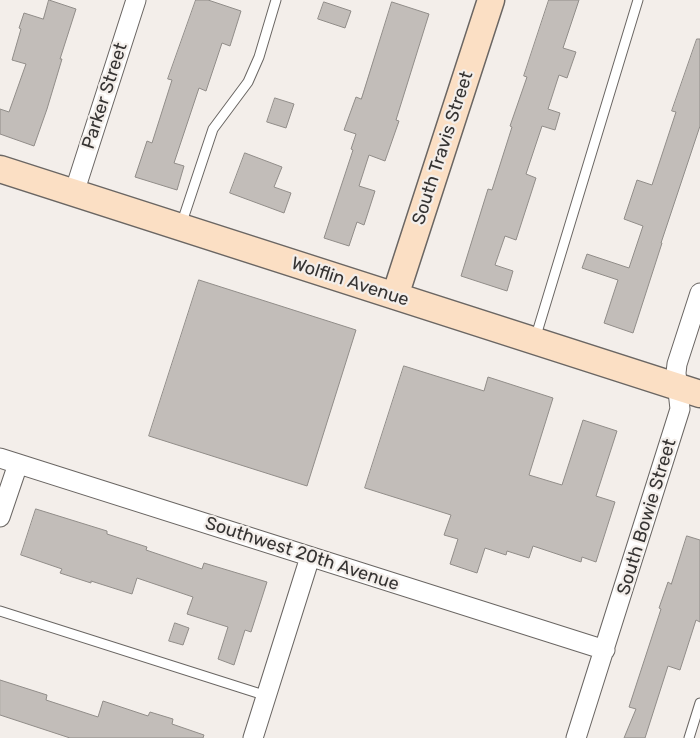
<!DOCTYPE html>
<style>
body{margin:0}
canvas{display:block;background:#f3eeea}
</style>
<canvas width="700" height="738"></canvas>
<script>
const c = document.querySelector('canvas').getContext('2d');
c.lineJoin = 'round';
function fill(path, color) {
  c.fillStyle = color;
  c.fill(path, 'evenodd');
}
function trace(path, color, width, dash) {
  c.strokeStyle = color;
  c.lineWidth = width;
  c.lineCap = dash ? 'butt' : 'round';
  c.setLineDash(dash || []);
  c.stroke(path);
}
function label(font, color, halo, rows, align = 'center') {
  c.font = font + ' Rubik,sans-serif';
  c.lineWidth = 4.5;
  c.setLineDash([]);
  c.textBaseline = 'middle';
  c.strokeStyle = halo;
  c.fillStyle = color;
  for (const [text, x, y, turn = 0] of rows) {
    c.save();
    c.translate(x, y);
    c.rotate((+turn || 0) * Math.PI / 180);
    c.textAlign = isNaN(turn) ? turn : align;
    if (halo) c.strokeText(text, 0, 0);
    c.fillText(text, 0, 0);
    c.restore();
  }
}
const building = new Path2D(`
 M49,0L76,9L60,59H62L47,109L34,146L0,134V109L9,112L26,64L12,60L21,29L19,28L24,13L43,19Z
 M196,0H208L241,11L230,46L222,43L206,91L199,88L174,163L184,166L177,190L135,177L147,141L152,143L172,80L168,79Z
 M549,0H579L563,48L576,52L567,78L559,75L548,109L560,113L555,130L542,126L526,174L536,178L516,240L505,236L495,265L513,271L507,291L461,276L488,189L492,190L512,127L510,126L527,77L524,76Z
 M324,2L351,11L345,28L318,19Z
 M392,2L429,14L396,120L399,121L385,161L369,155L359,186L375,191L364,225L357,222L349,246L324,238L353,150L351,149L356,134L344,130L356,97L361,99Z
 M697,39H700V126L661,243H662L633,333L604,323L618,280L582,268L587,254L629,268L643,226L624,219L637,180L652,185L676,112L672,111Z
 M275,98L294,104L286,128L267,122Z
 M245,153L282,167L274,187L291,193L284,213L230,193Z
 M199,280L356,330L307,486L149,436Z
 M404,366L484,391L488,377L553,398L529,475L562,485L583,420L617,431L596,496L615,502L596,562L582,557L581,562L533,546L529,558L507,551L506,555L485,548L477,573L450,564L458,539L444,535L451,515L365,488Z
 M36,509L107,531V534L147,547L146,550L202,569L204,563L267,582L251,632L245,630L234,665L218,659L228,627L187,614L193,597L137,578L132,594L91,581V583L60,573L62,569L21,555Z
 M687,536L700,540V622L696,620L680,670L668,666L645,738H624L636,709L629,707L661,609L659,608L668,582L671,584Z
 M175,623L189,628L183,645L169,641Z
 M0,680L47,695L46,700L98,717L103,701L148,716L150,712L173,719L172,724L204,735L203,738H70L0,715Z`);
fill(building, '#c2bdb9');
trace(building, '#918d89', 1);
const service = new Path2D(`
 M181,225L213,129L248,82L259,57L276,0
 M535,339L638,0
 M0,611L267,696
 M689,738L700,703`);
const minor = new Path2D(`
 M74,193L136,0
 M0,458L605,650
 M0,517L18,464
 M253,738L310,557
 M576,738L680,409L676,373L677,364L700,293`);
const secondary = new Path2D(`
 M0,169L700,394
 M395,296L491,0`);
trace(service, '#6a6663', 11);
trace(minor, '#6a6663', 21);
trace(secondary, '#6a6663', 29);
trace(service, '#fff', 9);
trace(minor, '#fff', 19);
trace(secondary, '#fbdfc4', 26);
label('18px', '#353332', '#f3eeea', [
 ["Parker Street",105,96,-72],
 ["South Travis Street",443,148,-72],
 ["Wolflin Avenue",350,282,18],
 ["South Bowie Street",647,517,-73],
 ["Southwest 20th Avenue",302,554,18]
]);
</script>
